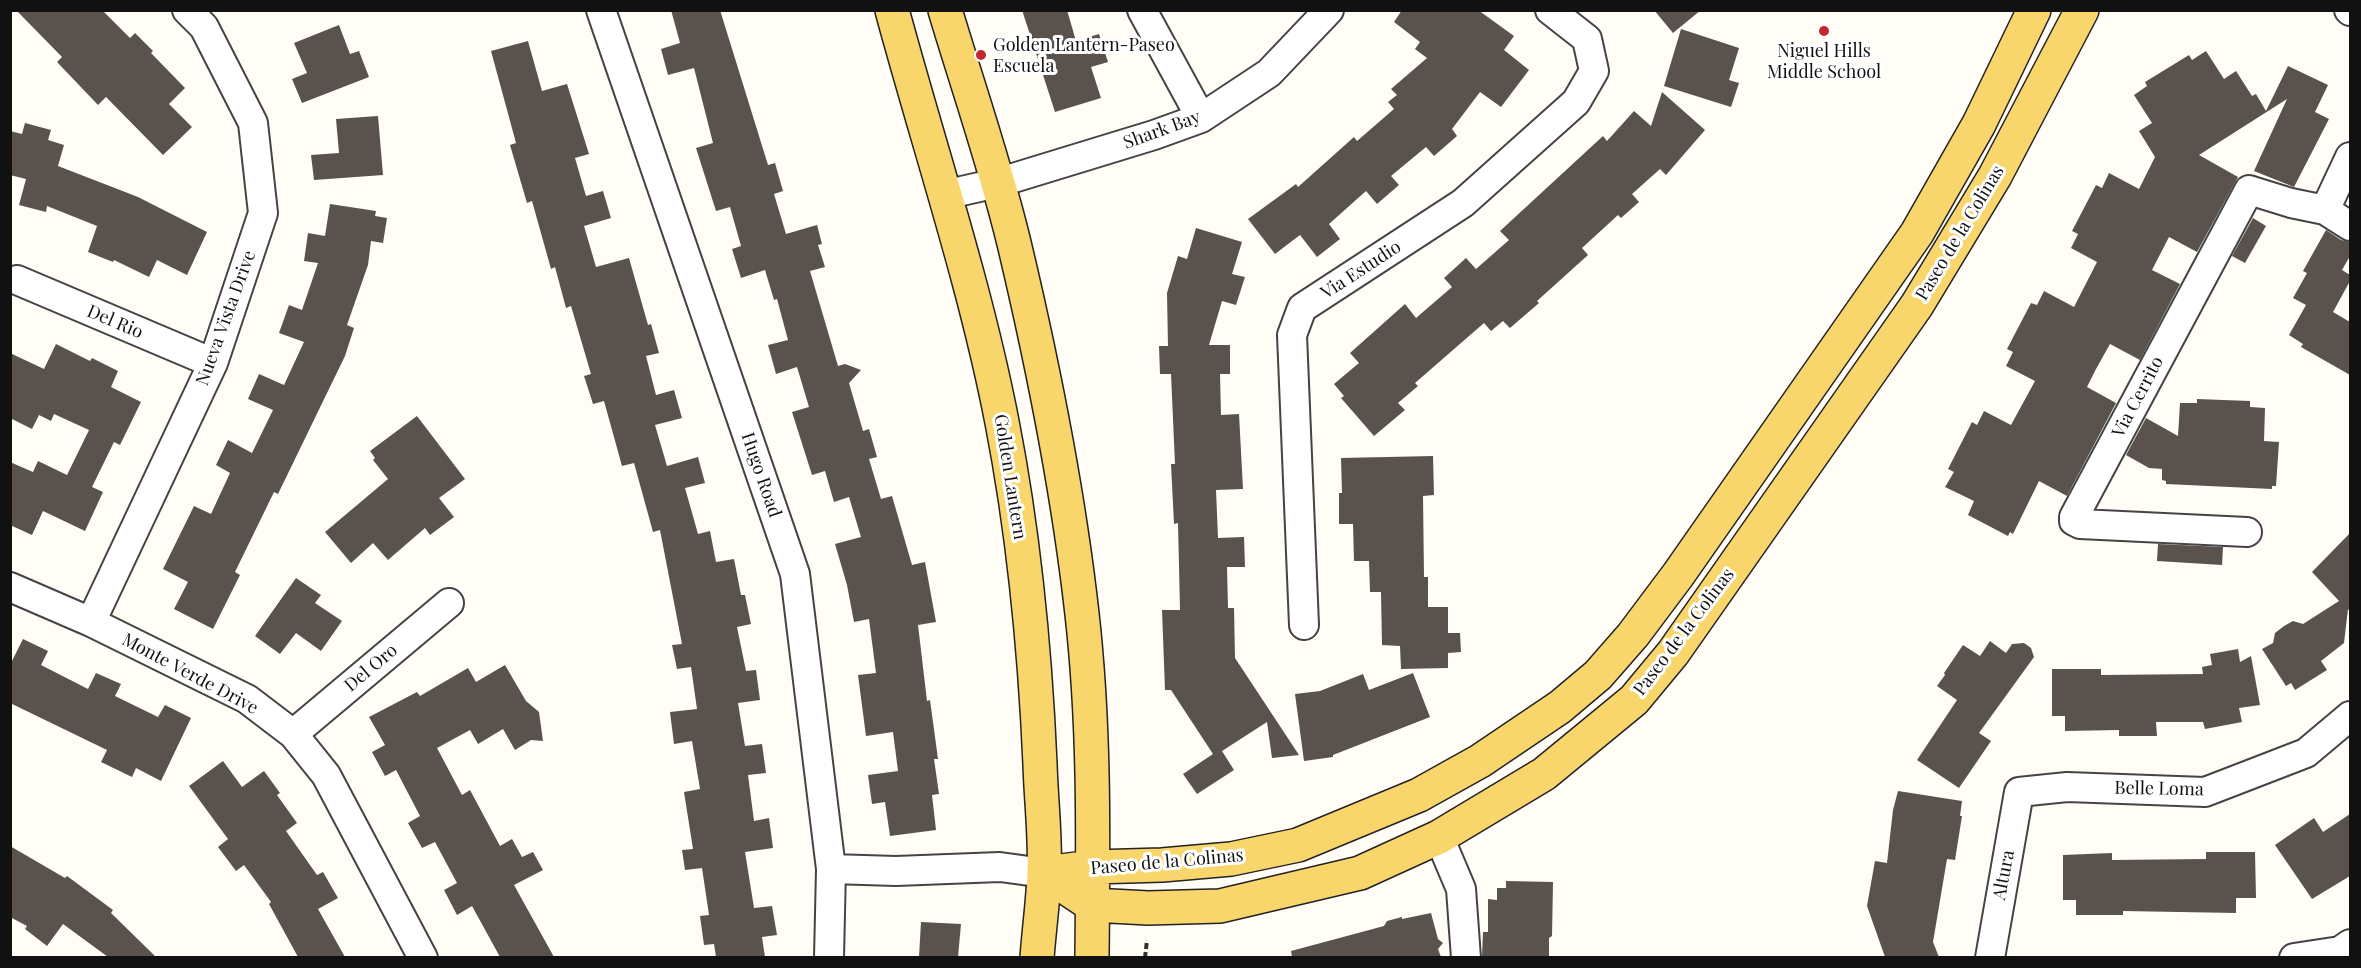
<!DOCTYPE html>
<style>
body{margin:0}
#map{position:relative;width:2361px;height:968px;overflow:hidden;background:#fffdf5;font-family:"Playfair Display",serif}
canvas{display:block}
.frame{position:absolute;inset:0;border:12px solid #111;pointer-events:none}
</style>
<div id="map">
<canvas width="2361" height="968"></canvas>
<div class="frame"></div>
</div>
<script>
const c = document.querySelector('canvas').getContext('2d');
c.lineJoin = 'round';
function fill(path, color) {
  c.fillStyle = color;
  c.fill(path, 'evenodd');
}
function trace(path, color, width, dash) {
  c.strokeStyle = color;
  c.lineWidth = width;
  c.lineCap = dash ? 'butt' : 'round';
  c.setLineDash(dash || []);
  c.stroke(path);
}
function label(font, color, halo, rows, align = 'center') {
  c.font = font + ' "Playfair Display",serif';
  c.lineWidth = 6;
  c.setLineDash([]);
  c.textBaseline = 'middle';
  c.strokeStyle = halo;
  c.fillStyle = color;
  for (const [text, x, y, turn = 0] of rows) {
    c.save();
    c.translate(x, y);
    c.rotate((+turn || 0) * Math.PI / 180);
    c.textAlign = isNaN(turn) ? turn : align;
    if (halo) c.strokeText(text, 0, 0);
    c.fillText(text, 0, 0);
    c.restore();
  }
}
fill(new Path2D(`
 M16,10H102L130,38L135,33L153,51L151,53L185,88L169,104L192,127L163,155L106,97L98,105L57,62L62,57Z
 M671,10H720L768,165L775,163L783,191L774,194L786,234L817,225L822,244L818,245L825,267L810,271L838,366L845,364L861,370L849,383L863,431L869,429L877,457L869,459L881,499L892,496L912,565L925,562L936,622L918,625L927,701L930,700L938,759H934L939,794L932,795L936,830L890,836L885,802L872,804L868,775L898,771L893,732L866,736L858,675L876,673L869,619L854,622L847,585L835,544L861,537L849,497L834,502L825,471L812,475L792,412L809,407L797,367L776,374L768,345L788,340L777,299L774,300L765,270L741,278L732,249L741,246L730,207L716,211L696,148L713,143L694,68L668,75L661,49L680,43Z
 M1022,10H1067L1076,41L1099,34L1108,62L1091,67L1101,98L1055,112Z
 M1402,10H1478L1514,36L1504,50L1529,70L1501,107L1480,92L1452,129L1457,136L1434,156L1426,147L1391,176L1399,185L1377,204L1366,191L1329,224L1340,239L1317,257L1300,235L1275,254L1248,219L1296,184L1298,187L1354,137L1357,141L1394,109L1388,102L1397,95L1391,89L1427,58L1415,49L1420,42L1394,22Z
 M1654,10H1701L1673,33Z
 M339,25L350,54L359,51L369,77L302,103L292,79L307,73L294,43Z
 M1681,29L1739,48L1729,80L1739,83L1731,107L1664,86Z
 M528,41L542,91L567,84L589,154L575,158L586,196L603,191L611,218L584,226L596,267L629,258L648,325L651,324L659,353L646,356L656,395L674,390L682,418L655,425L667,466L698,457L705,483L685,488L698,534L710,531L716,562L734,559L741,595H745L751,624L737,627L746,671L756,670L760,700L738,703L745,746L762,744L766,773L748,775L754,821L769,818L773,848L745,852L754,908L772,906L777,935L762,937L765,957H716L714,944L704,945L700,916L709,915L702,868L685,870L682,850L693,849L684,792L700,789L692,741L674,744L670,712L697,709L691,667L677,669L672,645L682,644L660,530L653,532L634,463L622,466L604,401L593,404L584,376L591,374L571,306L566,308L555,267L551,269L532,201L527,203L510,145L516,143L491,51Z
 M2206,51L2224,79L2236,71L2252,96L2256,94L2266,111L2288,66L2328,85L2315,112L2329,119L2294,187L2254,171L2287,99L2199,155L2238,177L2197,252L2169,237L2152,270L2180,284L2140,360L2110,344L2096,369L2087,387L2116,403L2067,496L2039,481L2013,534L2010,532L2008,536L1968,515L1974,501L1945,487L1954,472L1948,469L1972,422L1977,425L1984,411L2011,425L2035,381L2006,366L2013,352L2007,349L2031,303L2037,305L2044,291L2074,307L2097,262L2071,248L2078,234L2072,231L2096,185L2102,188L2109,173L2139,189L2155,157L2139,131L2152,123L2134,95L2147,86L2145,82L2189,55L2192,60Z
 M1662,92L1705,130L1666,175L1660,169L1632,194L1639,202L1621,218L1618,215L1582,248L1588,255L1537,301L1539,303L1510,328L1503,321L1491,331L1484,323L1415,383L1418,386L1398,403L1405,410L1374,436L1341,398L1344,396L1334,384L1359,363L1350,353L1405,304L1416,318L1452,287L1444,278L1466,258L1476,269L1509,240L1500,231L1603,136L1607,141L1634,111L1651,126Z
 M378,116L383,175L314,180L311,155L339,153L336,119Z
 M25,123L51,130L48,140L64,145L58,166L138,197L207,232L187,275L157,260L149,277L114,260L113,262L88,252L97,226L47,206L46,212L19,205L26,179L10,175V131L22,134Z
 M330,204L376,211L375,216L387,218L383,243L371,241L368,265L347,325L354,328L345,356L278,494L274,492L235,572L240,575L213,629L174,609L188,582L163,569L194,506L211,514L230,473L216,465L228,440L252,453L273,410L248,399L259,374L284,385L304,342L279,333L289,305L302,310L318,263L304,261L308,233L325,236Z
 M2253,218L2266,226L2245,263L2232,256Z
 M1196,228L1242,242L1232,274L1245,277L1236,305L1222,301L1209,345H1230V374H1220L1221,415L1239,414L1243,489L1216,490L1218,538L1244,537L1245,567H1227L1228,608H1234L1235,658L1299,755L1272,758L1267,722L1222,751L1234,770L1197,794L1183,774L1213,754L1171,690H1165L1162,610H1180L1178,523L1174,524L1171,464H1175L1171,374H1160L1159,346H1168L1167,293L1178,256L1187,259Z
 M2326,230L2341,240L2350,242V256L2342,270L2350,275V281L2333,312L2350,322V375L2301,347L2303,344L2289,335L2306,305L2293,298L2307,273L2303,271Z
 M56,344L90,361L92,358L118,371L111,387L141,402L120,445L114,442L92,487L103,492L85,531L43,511L32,535L10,525V462L33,472L38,461L67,475L89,430L54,414L51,421L39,415L32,429L10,418V353L44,369Z
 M2197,399L2250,401V407L2265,408L2264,441L2279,442L2276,486H2272V489L2166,484V481L2162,480V469L2149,468L2126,455L2146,418L2178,436L2180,403H2197Z
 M417,416L465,479L439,498L454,517L430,535L425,528L388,560L373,543L351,563L325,532L388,479L373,460L375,458L370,451Z
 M1433,456L1434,495L1423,496L1424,577H1428V607H1448V633H1460L1461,652L1448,653V668L1401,669L1400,646L1382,645L1381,592H1370L1369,561H1354L1353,524H1339V493H1342L1341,458Z
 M2350,533V612L2348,609L2344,643L2321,661L2327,670L2295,690L2291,683L2286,686L2262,649L2273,643L2275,633L2284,626L2293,621L2303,624L2339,601L2312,572Z
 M2158,544L2223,547L2222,565L2157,561Z
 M296,578L321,595L315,603L342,621L321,651L296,633L280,654L255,636Z
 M23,639L48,651L41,665L88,689L96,673L121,684L115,696L158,717L165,705L191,718L161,781L136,768L132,777L101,762L107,750L10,703V665Z
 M1990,641L2006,653L2012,644L2024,643L2031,648L2034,657L1979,733L1991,741L1959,788L1917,760L1957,700L1937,686L1945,675L1944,673L1963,645L1980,656Z
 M2238,649L2240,662L2251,656L2260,705L2239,708L2242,722L2205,729L2203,722H2156L2157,736H2119V730L2065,731V716H2052V669H2101V675L2203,674L2202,667L2212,665L2210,654Z
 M505,665L526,701L539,712L543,741L531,740L515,750L503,729L478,744L470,730L437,748L462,795L470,790L500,846L512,839L522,857L533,852L543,870L514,885L554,957H500L472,906L457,915L444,890L457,883L435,842L422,848L408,823L420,816L396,770L385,776L372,752L385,745L369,717L417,692L420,696L468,668L476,682Z
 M1413,673L1430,717L1333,755V757L1304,761L1295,694L1320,691L1363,674L1369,690Z
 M223,761L242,787L264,771L280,793L277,795L297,823L286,831L317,875L323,872L338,898L318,909L345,957H298L269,904L271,902L244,865L236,871L218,847L228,839L189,786Z
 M1898,791L1962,801L1960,816H1962L1955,860L1947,859L1933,942L1939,957H1885L1867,906L1875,861L1887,863L1893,810Z
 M2350,814V876L2312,899L2275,845L2314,818L2323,832Z
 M10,846L65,878L67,876L113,910L111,913L156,957H108L63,924L47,946L25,929L27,926L10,917Z
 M2206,852H2255L2256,898H2236V913L2123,911V915H2076V900H2063V855L2112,853V860L2206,859Z
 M1506,881L1553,882L1552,936L1549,938V957H1482L1483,932H1488V899L1497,900V888H1506Z
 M1431,913L1438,939L1443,943L1438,949L1441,957H1292L1291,951L1384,926L1387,921L1402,917V919Z
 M921,922L961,924L958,957H919Z`), '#5a524d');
const minor = new Path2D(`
 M601,10L795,574L831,869L829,958
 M1142,10L1201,118
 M2349,10L2350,11
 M944,195L997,183L1154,135L1201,118L1269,73L1329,10
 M2325,210L2350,157
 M17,280L213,363
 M2247,532L2080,524L2074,521V517L2249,190L2291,203L2325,210L2350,226
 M10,587L91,622L247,699L293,734L326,775L423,958
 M91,622L213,363L263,213L253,123L204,27L187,10
 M1304,625L1292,335L1302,308L1463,203L1576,102L1594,71L1587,39L1550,10
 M293,734L449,603
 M1439,837L1461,889L1466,958
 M831,869L896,871L1000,867L1044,873
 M1990,958L2019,792L2067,787L2205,792L2306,753L2350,716
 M2294,958L2340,951L2350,944`);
const major = new Path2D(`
 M892,10C929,147 975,283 1002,422C1024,535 1035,649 1040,764C1041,801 1046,839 1044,875C1043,903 1039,930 1037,958
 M945,10C968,87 995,164 1014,243C1043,365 1068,489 1082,614C1095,728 1093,843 1092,958
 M1044,873L1092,905L1148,908L1220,906L1360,873L1439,837L1544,774L1634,700L1673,653L1917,305L1995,176L2082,10
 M1044,873L1093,867L1162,865L1231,859L1298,845L1419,795L1480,761L1560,707L1598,675L1633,635L1678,575L1917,233L1979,124L2034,10`);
trace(minor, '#444', 32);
trace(major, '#222', 36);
trace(new Path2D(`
 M1145,958L1147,940`), '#333', 4, [6, 3]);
trace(minor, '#fff', 28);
trace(major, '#f9d66b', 33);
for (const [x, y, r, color] of [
 [1824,31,6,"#c4262e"],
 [981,55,6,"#c4262e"]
]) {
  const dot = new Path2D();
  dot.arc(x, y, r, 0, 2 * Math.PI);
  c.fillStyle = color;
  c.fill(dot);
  trace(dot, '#fff', 2);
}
label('18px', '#111', '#fff', [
 ["Golden Lantern-Paseo",993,45],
 ["Escuela",993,66],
 ["Niguel Hills",1824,51,"center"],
 ["Middle School",1824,72,"center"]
], 'left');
label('18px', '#111', '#fff', [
 ["Shark Bay",1162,130,-20],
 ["Paseo de la Colinas",1960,233,-59],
 ["Via Estudio",1361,270,-33],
 ["Nueva Vista Drive",226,318,-70],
 ["Del Rio",115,322,23],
 ["Via Cerrito",2138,397,-62],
 ["Hugo Road",761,475,71],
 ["Golden Lantern",1010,477,81],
 ["Paseo de la Colinas",1684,632,-53],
 ["Del Oro",371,668,-40],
 ["Monte Verde Drive",190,674,28],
 ["Belle Loma",2159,789,1],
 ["Paseo de la Colinas",1167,862,-5],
 ["Altura",2004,875,-79]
]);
</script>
